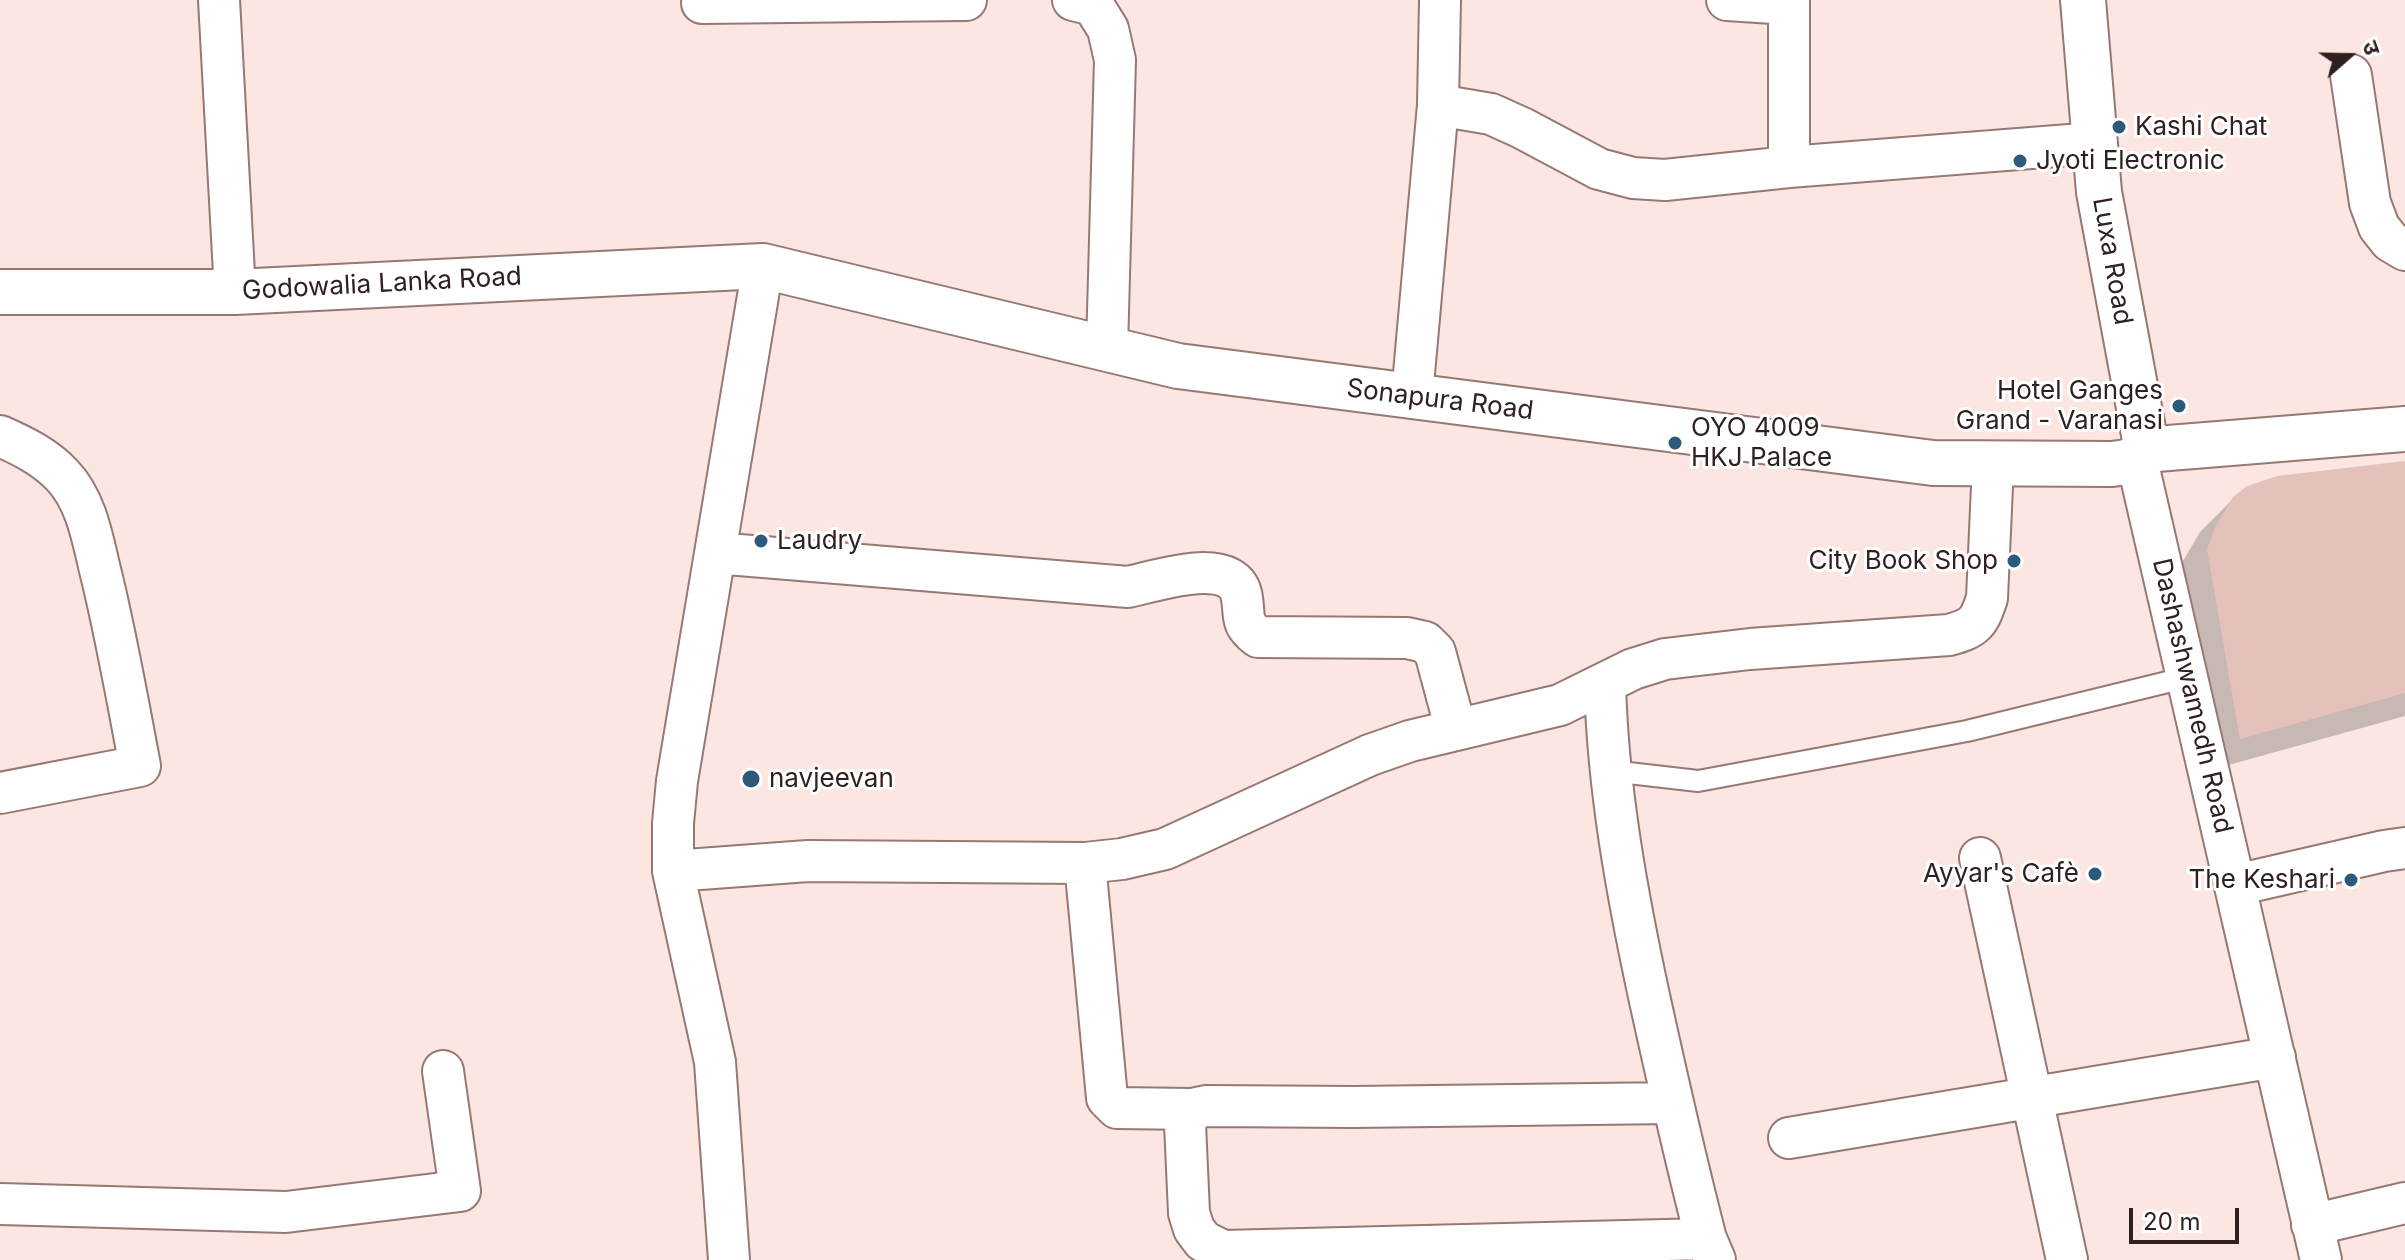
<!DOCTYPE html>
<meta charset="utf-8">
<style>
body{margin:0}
#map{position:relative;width:2405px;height:1260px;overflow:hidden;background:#fbe6e1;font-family:Inter,"Noto Sans Devanagari",sans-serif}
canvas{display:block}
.north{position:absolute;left:2309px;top:16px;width:80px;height:80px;-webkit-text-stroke:6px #fff;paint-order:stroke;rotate:70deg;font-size:22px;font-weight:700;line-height:32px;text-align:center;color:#2e211f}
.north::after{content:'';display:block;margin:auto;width:28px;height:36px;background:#2e211f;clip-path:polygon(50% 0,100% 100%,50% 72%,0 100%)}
.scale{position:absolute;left:2129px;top:1208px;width:110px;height:36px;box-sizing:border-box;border:4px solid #2e211f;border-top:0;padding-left:10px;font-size:24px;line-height:28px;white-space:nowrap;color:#2e211f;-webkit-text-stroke:6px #fff;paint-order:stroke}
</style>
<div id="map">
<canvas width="2405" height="1260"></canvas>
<div class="north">उ</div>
<div class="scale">20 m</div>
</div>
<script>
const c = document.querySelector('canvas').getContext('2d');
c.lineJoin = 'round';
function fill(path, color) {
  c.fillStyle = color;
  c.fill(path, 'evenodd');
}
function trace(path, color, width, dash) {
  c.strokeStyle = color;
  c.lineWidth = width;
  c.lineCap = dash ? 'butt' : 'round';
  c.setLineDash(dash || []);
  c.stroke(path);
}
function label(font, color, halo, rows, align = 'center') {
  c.font = font + ' Inter,sans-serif';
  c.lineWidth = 6;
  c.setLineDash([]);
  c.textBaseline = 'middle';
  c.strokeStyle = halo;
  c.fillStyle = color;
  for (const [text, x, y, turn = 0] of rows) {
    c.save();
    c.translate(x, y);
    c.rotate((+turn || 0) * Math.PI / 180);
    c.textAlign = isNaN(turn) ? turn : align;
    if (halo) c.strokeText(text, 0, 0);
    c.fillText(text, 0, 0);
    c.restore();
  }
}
fill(new Path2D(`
 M2405,463V716L2207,771L2175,583L2183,561L2200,532L2234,498Z`), '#0003');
fill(new Path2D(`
 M2405,461V693L2240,739L2207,549L2216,526L2233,497L2247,486L2277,476Z`), '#e4c2bb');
const service = new Path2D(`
 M1611,771L1698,781L1967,731L2188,677`);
const minor = new Path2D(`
 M219,0L235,292
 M1073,0L1093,5L1108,29L1115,60L1107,348
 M1727,0L1789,4
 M1789,0V167
 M702,3L966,0
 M2351,75L2370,203L2379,227L2390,241L2405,250
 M1438,105L1491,114L1522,128L1599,169L1633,178L1665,180L1789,167L2095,143
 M1412,396L1438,105L1440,0
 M0,436C23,446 45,457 62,475C88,502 93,543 102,578C117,640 128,703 140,766L0,793
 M2137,460L2321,1260
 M715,553L1128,587C1156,581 1236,553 1242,598C1245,617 1240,623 1258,637L1407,638L1425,642L1435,652L1456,730
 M1605,684C1608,790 1627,894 1649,996C1667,1078 1685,1158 1706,1239L1715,1260
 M1980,858L2067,1260
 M1085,863L1107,1098L1117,1108L1192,1109
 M673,871L808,861L1085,863L1122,859L1165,849L1370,755L1410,741L1560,705L1633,669L1665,659L1750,649L1949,635C1975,628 1979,623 1987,598L1993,464
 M2236,885L2384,851L2405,848
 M1789,1138L2275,1057
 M0,1204L286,1212L460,1191L443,1071
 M2312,1225L2405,1203
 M1223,1251L1706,1239
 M729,1260L715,1062L673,871V823L677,781L763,266
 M1227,1260L1223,1251L1203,1241L1194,1229L1189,1213L1185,1124L1192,1109L1206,1106L1354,1107L1672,1103`);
const tertiary = new Path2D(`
 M0,292H235L763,266L1178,366L1933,463L2112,464L2127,462L2142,455L2145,440L2099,192L2083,0
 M2144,450L2405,429`);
trace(service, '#977872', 24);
trace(minor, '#977872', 44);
trace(tertiary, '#977872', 48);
trace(service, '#fff', 20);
trace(minor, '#fff', 40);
trace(tertiary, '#fff', 44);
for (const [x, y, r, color] of [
 [2119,127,8,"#2d5a7a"],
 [2020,161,8,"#2d5a7a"],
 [2179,406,8,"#2d5a7a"],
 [1675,443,8,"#2d5a7a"],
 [761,541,8,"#2d5a7a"],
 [2014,561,8,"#2d5a7a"],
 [751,779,10,"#2d5a7a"],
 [2095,874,8,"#2d5a7a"],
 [2351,880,8,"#2d5a7a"]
]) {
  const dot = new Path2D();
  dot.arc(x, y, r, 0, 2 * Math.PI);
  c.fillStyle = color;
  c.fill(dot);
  trace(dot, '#fff', 3);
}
label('26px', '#2e211f', '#fff', [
 ["Kashi Chat",2135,127],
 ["Jyoti Electronic",2036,161],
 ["Hotel Ganges",2163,391,"right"],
 ["Grand - Varanasi",2163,421,"right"],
 ["OYO 4009",1691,428],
 ["HKJ Palace",1691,458],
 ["Laudry",777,541],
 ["City Book Shop",1998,561,"right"],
 ["navjeevan",769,779],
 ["Ayyar's Cafè",2079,874,"right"],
 ["The Keshari",2335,880,"right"]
], 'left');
label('26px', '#2e211f', '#fff', [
 ["Luxa Road",2112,261,80],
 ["Godowalia Lanka Road",382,284,-3],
 ["Sonapura Road",1440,400,7],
 ["Dashashwamedh Road",2192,696,77]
]);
</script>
